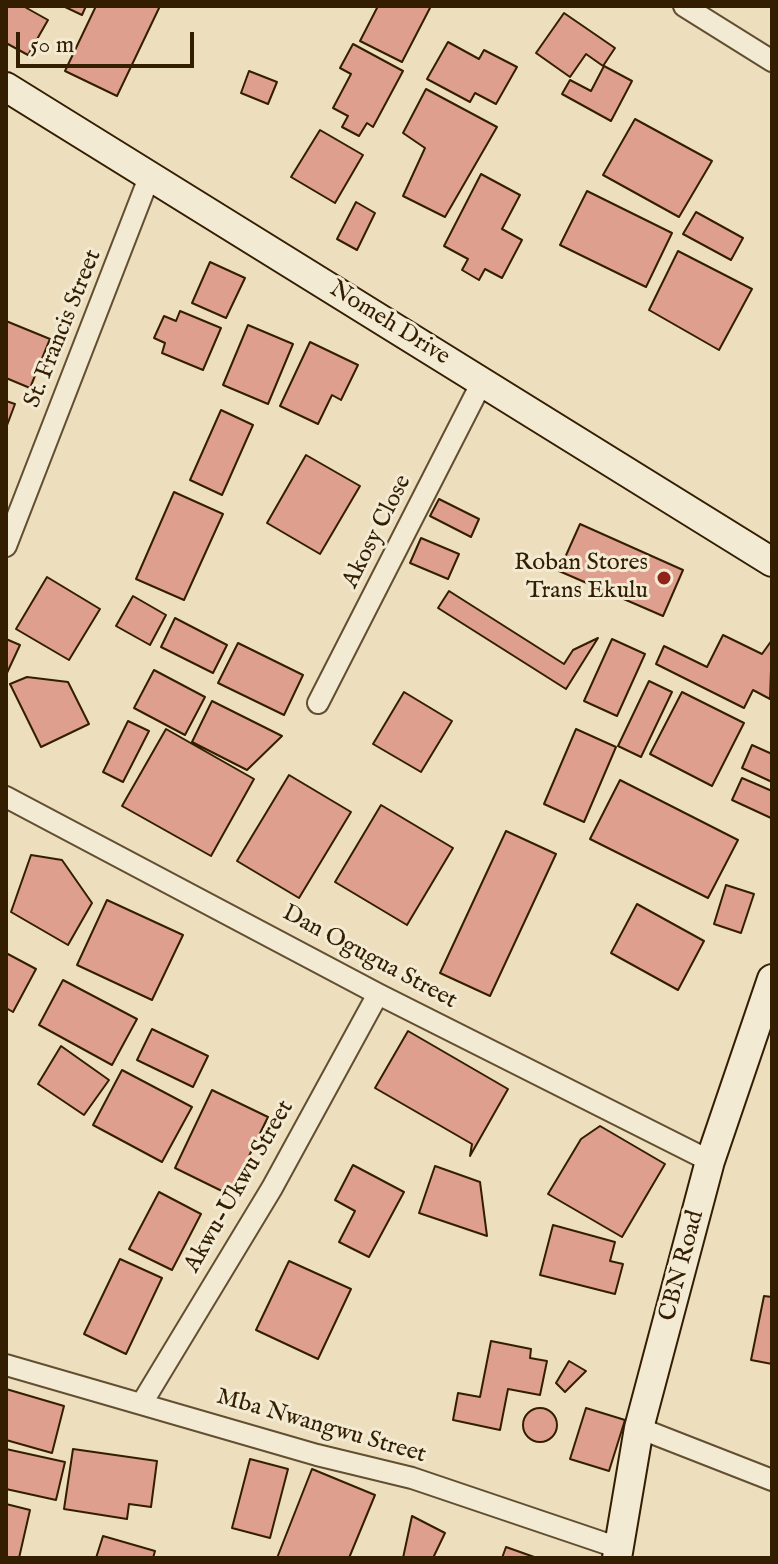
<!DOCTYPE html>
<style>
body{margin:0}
#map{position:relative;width:778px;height:1564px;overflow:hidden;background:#eddfbd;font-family:"IM FELL English",serif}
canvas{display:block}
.frame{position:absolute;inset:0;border:8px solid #331e01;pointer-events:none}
.scale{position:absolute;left:16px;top:32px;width:178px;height:36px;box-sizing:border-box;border:4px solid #331e01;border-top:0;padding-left:10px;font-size:24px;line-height:28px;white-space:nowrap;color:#331e01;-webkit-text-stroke:6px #f3ead4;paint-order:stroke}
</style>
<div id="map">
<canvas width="778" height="1564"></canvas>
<div class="frame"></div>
<div class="scale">50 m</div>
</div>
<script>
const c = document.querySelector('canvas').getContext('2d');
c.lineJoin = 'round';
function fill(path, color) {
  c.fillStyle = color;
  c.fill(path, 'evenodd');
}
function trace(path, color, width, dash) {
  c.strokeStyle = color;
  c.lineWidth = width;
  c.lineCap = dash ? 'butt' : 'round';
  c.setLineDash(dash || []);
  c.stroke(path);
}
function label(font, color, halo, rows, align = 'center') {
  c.font = font + ' "IM FELL English",serif';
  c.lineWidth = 6;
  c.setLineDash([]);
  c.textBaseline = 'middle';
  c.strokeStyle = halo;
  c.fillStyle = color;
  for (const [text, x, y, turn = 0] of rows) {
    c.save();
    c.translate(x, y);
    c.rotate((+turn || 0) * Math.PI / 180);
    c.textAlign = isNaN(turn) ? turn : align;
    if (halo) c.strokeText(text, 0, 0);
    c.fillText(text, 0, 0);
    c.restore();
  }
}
const building = new Path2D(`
 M6,6H23L48,20L28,55L6,43Z
 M63,6H86L82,15Z
 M96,6H160L117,96L65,71Z
 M378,6H431L402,62L360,41Z
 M564,13L615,48L603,66L586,54L570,77L536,53Z
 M448,42L479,59L484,50L517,67L496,104L475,93L470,102L427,79Z
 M353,44L403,71L373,127L367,123L359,136L342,127L348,116L333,108L351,74L340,68Z
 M604,66L632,81L611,121L562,94L570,80L591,91Z
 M249,71L277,82L268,104L241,93Z
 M426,89L497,127L445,217L403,196L425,148L403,133Z
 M635,119L712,161L679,217L603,175Z
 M320,130L363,155L335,203L291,177Z
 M481,174L520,195L502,229L522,240L502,278L485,269L479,280L462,270L468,259L444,246Z
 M587,191L672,233L646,287L560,245Z
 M356,202L375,213L357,250L337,239Z
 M696,212L743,238L731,260L683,234Z
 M678,251L752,289L719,350L649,310Z
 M210,262L245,278L226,318L192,303Z
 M180,311L221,328L203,370L162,353L165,343L154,338L164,316L176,321Z
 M6,321L50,339L30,388L6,378Z
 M248,325L293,344L268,404L223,385Z
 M310,342L358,365L341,400L332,395L318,424L280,406Z
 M6,401L15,404L6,428Z
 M221,410L253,425L222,495L190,480Z
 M306,455L360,486L320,554L267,523Z
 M174,492L223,514L184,600L136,579Z
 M439,499L479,519L471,537L430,516Z
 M580,524L683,570L663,616L559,571Z
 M421,538L459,554L448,579L410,563Z
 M47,577L100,609L69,660L16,629Z
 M449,591L564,664L573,650L598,638L566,689L438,608Z
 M133,596L166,615L150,645L116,626Z
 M175,618L227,645L213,673L161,647Z
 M723,635L762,654L772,640L770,699L753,690L744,708L656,664L664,646L707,667Z
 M6,639L20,645L6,675Z
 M612,639L645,654L617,716L584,701Z
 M238,643L303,675L284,715L218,683Z
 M154,670L205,697L185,735L134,708Z
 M27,677L68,682L89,724L41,747L10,684Z
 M649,681L672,692L641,757L618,746Z
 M404,692L452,721L421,772L373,744Z
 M682,692L744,723L712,786L650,754Z
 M212,701L282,736L247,770L192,742Z
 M128,721L149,731L123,782L103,772Z
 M166,729L254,779L211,856L122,806Z
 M576,729L616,747L584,822L544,804Z
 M752,745L772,754V782L742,768Z
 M289,775L351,812L299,898L237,861Z
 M742,778L772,791L771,818L732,800Z
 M620,780L738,840L708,898L590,839Z
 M381,805L453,848L407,925L335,882Z
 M506,831L556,854L490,996L440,973Z
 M31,855L62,860L92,903L68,945L11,912Z
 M726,885L754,894L741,933L714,924Z
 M107,900L183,935L152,1000L77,965Z
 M637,904L704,941L678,990L611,953Z
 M6,953L36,969L13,1012L6,1008Z
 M63,980L137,1019L112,1065L39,1025Z
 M152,1029L208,1056L193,1087L137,1060Z
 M408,1031L508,1089L470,1156L472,1144L375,1088Z
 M61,1046L109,1080L84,1115L38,1084Z
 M122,1070L192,1107L162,1162L93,1125Z
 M212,1090L268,1117L230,1195L175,1168Z
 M600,1126L665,1164L622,1237L548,1194L581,1139Z
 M353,1165L404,1192L369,1257L339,1242L355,1211L335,1200Z
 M435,1166L480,1182L487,1236L419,1213Z
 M159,1192L201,1214L172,1270L129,1249Z
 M553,1225L615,1242L610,1261L623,1264L615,1294L540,1275Z
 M120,1259L162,1278L126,1354L84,1334Z
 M289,1261L351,1289L318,1359L256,1330Z
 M764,1296L772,1297V1364L751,1360Z
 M491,1341L531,1349L530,1358L547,1361L540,1395L508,1389L500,1430L453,1420L458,1393L480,1397Z
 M569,1361L586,1371L565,1392L556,1383Z
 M6,1389L64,1406L52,1453L6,1440Z
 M586,1408L625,1420L609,1471L570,1459Z
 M523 1425a17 17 0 1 1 34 0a17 17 0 1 1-34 0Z
 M6,1449L65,1462L56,1500L6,1489Z
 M73,1449L157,1461L151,1507L129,1504L127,1519L64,1509Z
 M250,1459L288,1469L270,1538L232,1528Z
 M312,1469L375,1495L349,1558H277Z
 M6,1504L30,1510L19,1558H6Z
 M412,1516L445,1533L433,1558H403Z
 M103,1536L155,1551L153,1558H96Z
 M506,1547L537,1558H502Z`);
fill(building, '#df9f8e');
trace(building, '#331e01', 2);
const minor = new Path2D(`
 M684,6L772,61
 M6,546L150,175
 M318,703L482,382
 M6,797L378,994L710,1161
 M6,1365L317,1455L412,1478L619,1548
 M142,1403L272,1188L378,994
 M639,1428L772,1480`);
const secondary = new Path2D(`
 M6,87L772,562
 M617,1558L639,1428L710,1161L772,979`);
trace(minor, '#624e30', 24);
trace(secondary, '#331e01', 32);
trace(minor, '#f3ead4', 20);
trace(secondary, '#f3ead4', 28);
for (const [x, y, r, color] of [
 [664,578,8,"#8f2418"]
]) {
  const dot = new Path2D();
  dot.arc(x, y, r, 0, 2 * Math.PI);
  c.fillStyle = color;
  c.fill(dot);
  trace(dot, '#f3ead4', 3);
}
label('24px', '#331e01', '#f3ead4', [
 ["Nomeh Drive",389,324,32],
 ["St. Francis Street",64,329,-68],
 ["Akosy Close",378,532,-63],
 ["Dan Ogugua Street",369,958,28],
 ["Akwu-Ukwu Street",240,1187,-60],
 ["CBN Road",683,1266,-75],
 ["Mba Nwangwu Street",321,1427,16]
]);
label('24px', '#331e01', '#f3ead4', [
 ["Roban Stores",648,564],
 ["Trans Ekulu",648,592]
], 'right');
</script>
